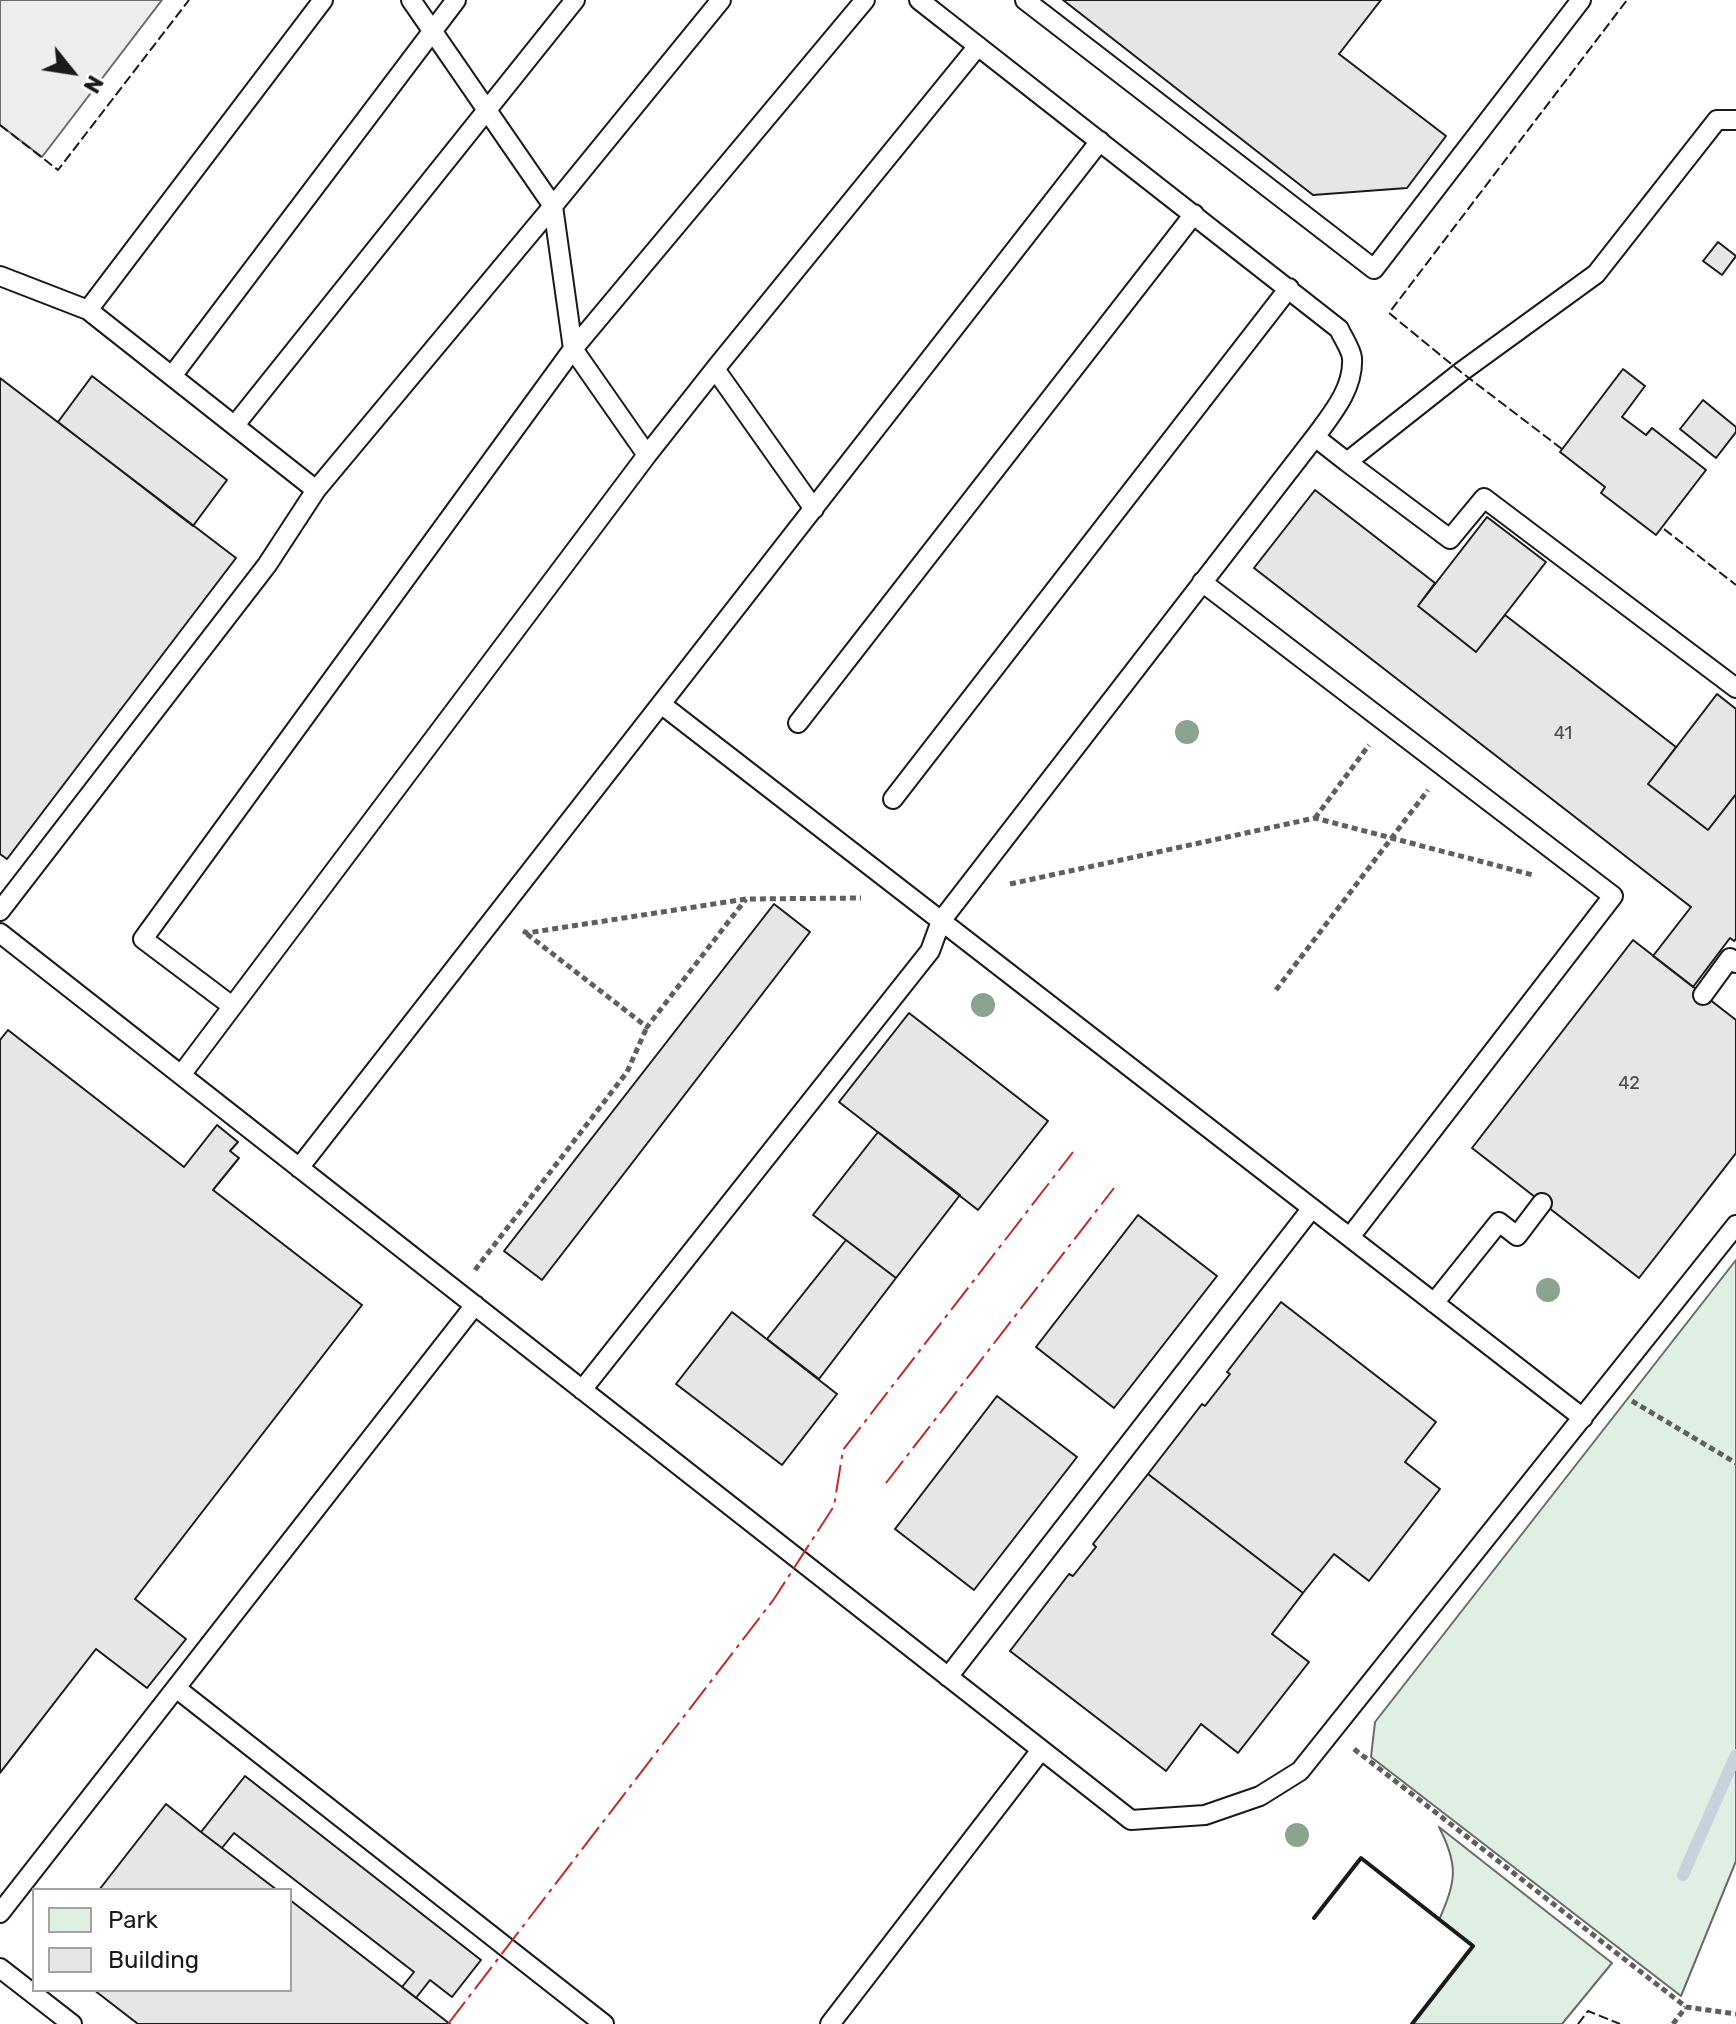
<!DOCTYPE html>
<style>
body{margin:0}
#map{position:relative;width:1736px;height:2024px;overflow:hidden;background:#fff;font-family:Rubik,sans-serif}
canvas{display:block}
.legend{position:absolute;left:32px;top:1888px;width:260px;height:104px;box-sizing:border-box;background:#fff;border:2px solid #a3a3a3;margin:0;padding:10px 14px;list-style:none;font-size:24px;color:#1a1a1a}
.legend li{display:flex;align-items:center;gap:16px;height:40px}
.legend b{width:40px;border:2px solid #a3a3a3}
.north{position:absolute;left:32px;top:32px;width:80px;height:80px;-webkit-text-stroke:6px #fff;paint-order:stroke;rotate:120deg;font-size:22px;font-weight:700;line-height:32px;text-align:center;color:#1a1a1a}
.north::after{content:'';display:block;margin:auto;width:28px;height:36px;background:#1a1a1a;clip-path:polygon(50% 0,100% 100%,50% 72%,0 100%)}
</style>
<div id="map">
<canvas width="1736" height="2024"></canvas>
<ul class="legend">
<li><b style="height:22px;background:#e0efe3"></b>Park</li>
<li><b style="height:22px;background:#e6e6e6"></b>Building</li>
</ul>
<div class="north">N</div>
</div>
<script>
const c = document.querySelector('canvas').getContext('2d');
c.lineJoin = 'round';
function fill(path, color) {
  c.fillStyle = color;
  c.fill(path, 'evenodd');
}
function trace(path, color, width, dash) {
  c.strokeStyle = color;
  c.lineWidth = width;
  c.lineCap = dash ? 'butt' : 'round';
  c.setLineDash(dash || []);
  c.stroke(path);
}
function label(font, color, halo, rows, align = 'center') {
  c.font = font + ' Rubik,sans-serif';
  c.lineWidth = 6;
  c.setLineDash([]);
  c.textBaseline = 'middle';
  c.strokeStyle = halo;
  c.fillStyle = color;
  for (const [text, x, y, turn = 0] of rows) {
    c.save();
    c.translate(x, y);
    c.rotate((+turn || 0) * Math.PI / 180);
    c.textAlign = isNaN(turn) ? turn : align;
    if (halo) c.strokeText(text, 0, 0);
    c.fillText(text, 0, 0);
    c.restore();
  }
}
const green = new Path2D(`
 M1736,1260V1861L1681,1996L1371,1757L1375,1722Z
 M1439,1827L1612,1963L1562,2024H1412L1473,1946L1439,1920C1456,1881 1459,1866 1439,1827Z`);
fill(green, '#e0efe3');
trace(green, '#6a6a6a', 2);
const parking = new Path2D(`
 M0,0H162L42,157L0,125Z`);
fill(parking, '#ededed');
trace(parking, '#6a6a6a', 2);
trace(new Path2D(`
 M1683,1875L1736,1755`), '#c6d2dc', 12);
const building = new Path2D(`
 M1063,0H1381L1339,54L1446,136L1407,188L1313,195Z
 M1718,242L1736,256L1722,275L1703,261Z
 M1623,369L1645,386L1622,417L1646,435L1652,428L1706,470L1656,535L1601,493L1605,487L1560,452Z
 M92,376L227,480L193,526L58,422Z
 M0,378L236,558L7,859L0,854Z
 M1703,400L1736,427V432L1716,458L1680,429Z
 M1315,490L1435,583L1418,606L1476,652L1505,615L1676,747L1648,784L1708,830L1736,794V939L1734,941L1730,938L1693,987L1653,956L1691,907L1254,568Z
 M1487,517L1546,562L1476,652L1418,606Z
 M1717,694L1736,709V794L1708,830L1648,784Z
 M774,904L810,932L542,1280L504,1251Z
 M1633,940L1736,1020V1153L1639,1278L1472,1148Z
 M909,1013L1048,1121L978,1210L839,1102Z
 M8,1030L184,1167L217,1125L238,1142L230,1151L239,1158L213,1190L362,1305L135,1599L186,1639L147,1688L96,1649L0,1773V1040Z
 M878,1132L960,1195L896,1278L813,1215Z
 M1138,1215L1217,1276L1114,1408L1036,1347Z
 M846,1240L896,1278L819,1379L767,1339Z
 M1281,1302L1436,1422L1405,1462L1440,1489L1369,1581L1334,1554L1303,1593L1148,1474L1202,1404L1205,1406L1230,1374L1227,1372Z
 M732,1312L837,1394L782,1465L676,1384Z
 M997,1396L1077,1457L974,1590L895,1529Z
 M1148,1474L1303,1593L1272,1634L1309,1662L1238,1753L1201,1724L1166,1771L1010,1651L1069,1574L1073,1576L1096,1547L1093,1544Z
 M245,1776L481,1960L452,1997L430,1980L416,1998L402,1987L414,1972L234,1833L222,1848L201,1832Z
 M166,1804L201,1832L277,1890H99Z
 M290,1900L450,2024H138L94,1990H290Z`);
fill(building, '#e6e6e6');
trace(building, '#1a1a1a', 2);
const lane = new Path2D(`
 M1025,0L1374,269L1581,0
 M0,276L88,310L316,490
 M88,310L323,0
 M172,376L456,0
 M235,425L575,0
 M1315,437L1347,462L1461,372L1596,274L1717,120H1736
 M647,455L715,369
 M1347,462L1450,539L1484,498L1736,688
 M814,509L715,369L978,46
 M1202,582L1613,896L1350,1237
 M661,704L1583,1418
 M798,723L1194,214
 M893,799L1289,288
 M0,911L267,565L316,490L553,206L721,0
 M0,933L1131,1820L1205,1815L1260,1796L1300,1771L1736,1225
 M1703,995L1730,958L1736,963
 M232,1006L143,939L573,349L865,0
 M181,1075L647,455L573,349L553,206L411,0
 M299,1168L1100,141
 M1434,1303L1499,1222L1517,1236L1542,1203
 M582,1390L930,951L941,921L1315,437C1332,414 1354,388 1352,358C1351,349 1343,338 1339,329L919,0
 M948,1677L1312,1208
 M176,1688L604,2024
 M0,1913L475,1305
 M0,1968L72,2024
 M830,2024L1041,1750`);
trace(lane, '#1a1a1a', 22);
trace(new Path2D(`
 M1315,818L1369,745
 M1010,884L1315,818L1533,875
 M523,931L527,933L746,899L861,898
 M527,934L647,1027L746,899
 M1276,990L1428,790
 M475,1270L627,1072L647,1027
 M1632,1401L1736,1463
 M1354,1749L1686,2007L1736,2014
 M1673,2024L1686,2007`), '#5f5f5f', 5, [6, 4]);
trace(lane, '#fff', 18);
trace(new Path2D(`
 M0,125L58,170L189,0
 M1562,449L1461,372L1389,313L1627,0
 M1664,529L1736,585
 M1578,2024L1588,2011L1620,2024`), '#1a1a1a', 2, [10, 4]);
trace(new Path2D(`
 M1314,1918L1361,1858L1473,1946L1412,2024`), '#1a1a1a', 4);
trace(new Path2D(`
 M886,1483L1114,1188
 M448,2024L774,1599L834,1506L843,1450L1073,1152`), '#c62828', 2, [28, 6, 4, 6]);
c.fillStyle = '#8aa48f';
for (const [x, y] of [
 [1187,732],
 [983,1005],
 [1548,1290],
 [1297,1835]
]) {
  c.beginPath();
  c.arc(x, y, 12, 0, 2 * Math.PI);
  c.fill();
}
label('18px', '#4d4d4d', null, [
 ["41",1563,734],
 ["42",1629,1084]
]);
</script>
